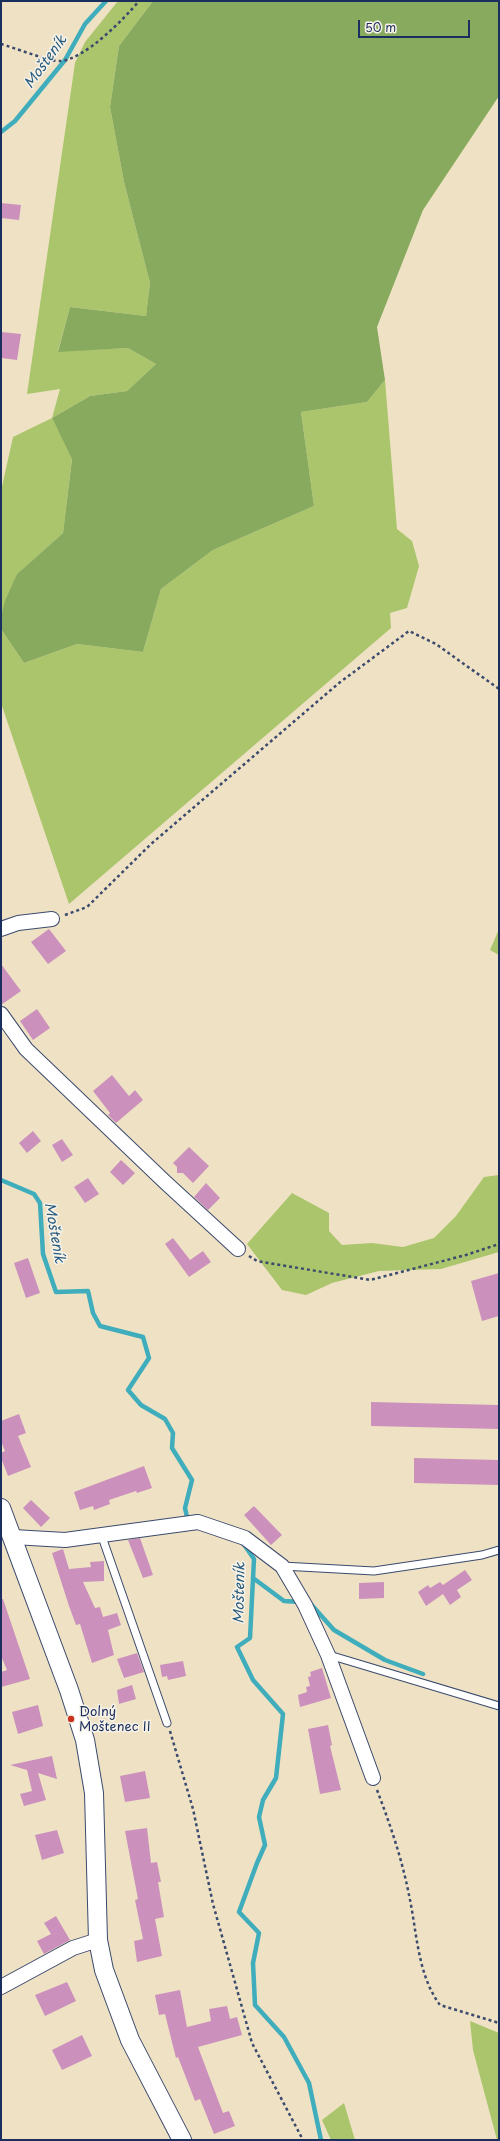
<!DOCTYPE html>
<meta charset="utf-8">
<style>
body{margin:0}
#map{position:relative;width:500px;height:2141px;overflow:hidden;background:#efe2c4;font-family:"Playpen Sans",sans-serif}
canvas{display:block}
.frame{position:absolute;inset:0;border:2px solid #1b2f5e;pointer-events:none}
.scale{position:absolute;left:358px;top:20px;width:112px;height:18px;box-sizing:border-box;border:2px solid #1b2f5e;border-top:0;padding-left:5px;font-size:12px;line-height:14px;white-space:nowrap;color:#1b2f5e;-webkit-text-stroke:3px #f7f3e8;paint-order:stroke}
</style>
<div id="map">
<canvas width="500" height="2141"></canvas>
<div class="frame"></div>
<div class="scale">50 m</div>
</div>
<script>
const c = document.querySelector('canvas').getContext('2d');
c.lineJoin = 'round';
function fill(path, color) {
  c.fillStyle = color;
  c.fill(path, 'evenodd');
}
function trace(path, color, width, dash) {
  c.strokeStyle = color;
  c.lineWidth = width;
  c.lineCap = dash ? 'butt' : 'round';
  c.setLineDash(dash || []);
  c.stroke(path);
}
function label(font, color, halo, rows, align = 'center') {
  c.font = font + ' "Playpen Sans",sans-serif';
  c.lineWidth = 3;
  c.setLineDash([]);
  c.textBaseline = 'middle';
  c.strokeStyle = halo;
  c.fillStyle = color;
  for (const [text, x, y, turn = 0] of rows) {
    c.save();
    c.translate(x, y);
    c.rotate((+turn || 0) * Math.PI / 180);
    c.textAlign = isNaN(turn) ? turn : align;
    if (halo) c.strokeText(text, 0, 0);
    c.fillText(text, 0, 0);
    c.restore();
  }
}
fill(new Path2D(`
 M118,1H153L119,46L110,107L124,182L150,283L146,316L70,307L58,351L128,348L156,364L127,391L90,396L52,418L72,458L63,533L17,574L1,617V491L13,437L52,418L60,389L27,394L75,63L85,42Z
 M385,380L397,529L412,541L419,566L407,608L390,613L391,628L69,904L1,703V629L24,663L77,644L143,652L161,589L213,550L314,506L301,412L367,402Z
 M499,929V955L490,950Z
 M499,1175V1252L441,1269L379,1271L332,1283L306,1295L282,1290L247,1244L292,1193L329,1213V1231L342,1245L372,1243L403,1247L434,1238L456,1216L484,1177Z
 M470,2021L499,2033V2140H497L473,2050Z
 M344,2103L355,2140H331L322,2120Z`), '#aac56b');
fill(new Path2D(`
 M153,1H499V96L423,210L377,327L385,380L367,402L301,412L314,506L213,550L161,589L143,652L77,644L24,663L1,629V617L5,601L17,574L63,533L72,459L52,418L90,396L127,391L156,364L128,348L58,352L70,307L146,316L150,283L124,182L110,107L119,46Z`), '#87aa5f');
trace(new Path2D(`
 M1,132L15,121L65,60L85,24L106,1
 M1,1180L34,1194L40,1203L43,1254L56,1292L88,1291L93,1313L100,1326L143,1337L149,1358L128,1390L141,1405L165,1419L173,1433L172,1448L192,1480L185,1508L187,1517L192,1518
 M243,1543L254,1559L250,1638L237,1647L253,1680L283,1714L276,1778L263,1800L259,1817L265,1845L257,1863L239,1912L259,1933L253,1963L255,2005L284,2037L309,2083L321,2140
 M253,1578L284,1601L300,1602
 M309,1602L334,1630L385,1660L423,1674`), '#3fadbc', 4.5);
fill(new Path2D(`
 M1,203L21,205L19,220L1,218Z
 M1,332L21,334L17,360L1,358Z
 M49,929L66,951L48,964L31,942Z
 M1,964L21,991L1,1005Z
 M37,1009L50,1028L33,1040L20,1021Z
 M112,1075L129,1096L135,1090L143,1100L116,1123L108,1115L110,1113L93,1091Z
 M33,1131L41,1141L27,1153L19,1143Z
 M62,1139L73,1155L62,1162L52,1145Z
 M189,1147L209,1166L193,1183L183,1173H177V1167L173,1163Z
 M121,1160L135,1173L123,1185L110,1172Z
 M88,1178L99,1194L85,1203L74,1187Z
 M206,1183L220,1198L208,1210L194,1197Z
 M173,1238L190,1260L203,1251L211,1262L189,1277L165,1244Z
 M28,1258L40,1293L26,1298L14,1263Z
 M499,1273V1316L482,1321L471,1281Z
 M371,1402L499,1405V1429L371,1426Z
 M19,1414L26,1433L18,1436L31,1467L8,1476L1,1458V1453L5,1451L1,1441V1421Z
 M414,1458L499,1460V1485L414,1483Z
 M144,1466L152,1488L137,1493L136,1491L109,1500L110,1504L94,1510L93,1506L80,1510L74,1492Z
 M31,1500L50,1518L41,1527L23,1508Z
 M254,1506L282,1535L271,1545L244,1515Z
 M140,1538L153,1575L143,1578L128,1540Z
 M63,1549L69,1569L91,1567L90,1562L104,1561V1581L83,1582L95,1608L100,1607L103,1617L117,1613L121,1625L108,1630L114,1655L92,1663L80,1624L76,1625L69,1606L52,1553Z
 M465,1570L472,1580L457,1590L461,1597L450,1605L443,1594L426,1606L418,1592L428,1585L430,1588L440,1582L443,1585Z
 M384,1582V1598L359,1599V1583Z
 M1,1599H3L30,1679L1,1687V1672L7,1670L1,1656Z
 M137,1653L144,1672L124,1678L117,1659Z
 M183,1661L186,1676L168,1680L167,1676L162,1677L160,1665Z
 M322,1668L331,1698L300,1707L298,1695L307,1692L306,1687L310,1686L308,1677L311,1676L310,1672Z
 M132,1685L136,1699L119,1704L117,1690Z
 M38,1705L43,1726L18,1734L12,1712Z
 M328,1725L332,1745L330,1746L341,1790L320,1794L308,1729Z
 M52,1756L57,1779L38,1773L46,1800L24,1806L20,1794L32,1791L27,1770L10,1765Z
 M145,1771L150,1798L125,1802L120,1776Z
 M147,1828L151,1863L157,1862L161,1882H158L164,1917L155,1919L162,1956L137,1962L134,1941L143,1939L135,1900L138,1899L125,1831Z
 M57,1830L64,1853L42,1860L35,1835Z
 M56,1916L70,1940L44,1954L37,1941L51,1934L44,1923Z
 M67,1982L76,2001L45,2016L35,1995Z
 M180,1990L187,2027L211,2021L209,2009L227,2006L230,2019L237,2017L242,2035L198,2047L223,2113L229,2111L235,2126L214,2134L200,2099L195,2101L178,2057L176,2058L165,2014L159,2015L155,1995Z
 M82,2035L92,2056L62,2070L52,2050Z`), '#cb91bc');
const service = new Path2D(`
 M101,1534L167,1723
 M282,1566L374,1571L482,1555L499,1550
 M329,1655L499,1706`);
const minor = new Path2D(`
 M1,929L18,923L52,919
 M1,1014L26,1049L165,1182L238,1249
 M13,1537L65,1540L198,1522L245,1538L282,1566L305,1605L328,1655L373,1778
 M1,1987L73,1948L98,1940`);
const tertiary = new Path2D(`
 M1,1508L69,1690L85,1740L94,1793L98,1940L104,1970L130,2040L182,2140`);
trace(service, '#3b4a6d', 9);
trace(minor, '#3b4a6d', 16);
trace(tertiary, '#3b4a6d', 20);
trace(new Path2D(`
 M1,44C12,47 51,62 60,61C84,60 124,19 139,1
 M65,915L87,907L151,844L339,683L409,631L436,644L499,689
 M249,1256L257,1261L370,1280L466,1255L499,1244
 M170,1731L193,1809L213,1904L252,2043L303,2140
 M377,1790C390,1824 402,1859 409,1895C417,1931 417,1974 440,2005L499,2023`), '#3b4a6d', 2.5, [3, 3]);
trace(service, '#fff', 7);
trace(minor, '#fff', 14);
trace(tertiary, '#fff', 18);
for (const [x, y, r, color] of [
 [71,1719,4,"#c8321e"]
]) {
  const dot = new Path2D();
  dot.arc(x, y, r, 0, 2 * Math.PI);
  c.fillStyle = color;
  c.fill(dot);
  trace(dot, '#f7f3e8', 1.5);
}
label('13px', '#1b2f5e', '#f7f3e8', [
 ["Dolný",79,1712],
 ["Moštenec II",79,1727]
], 'left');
label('italic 14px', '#285b7f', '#f7f3e8', [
 ["Mošteník",46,62,-54],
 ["Mošteník",54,1233,80],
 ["Mošteník",240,1593,-89]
]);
</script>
